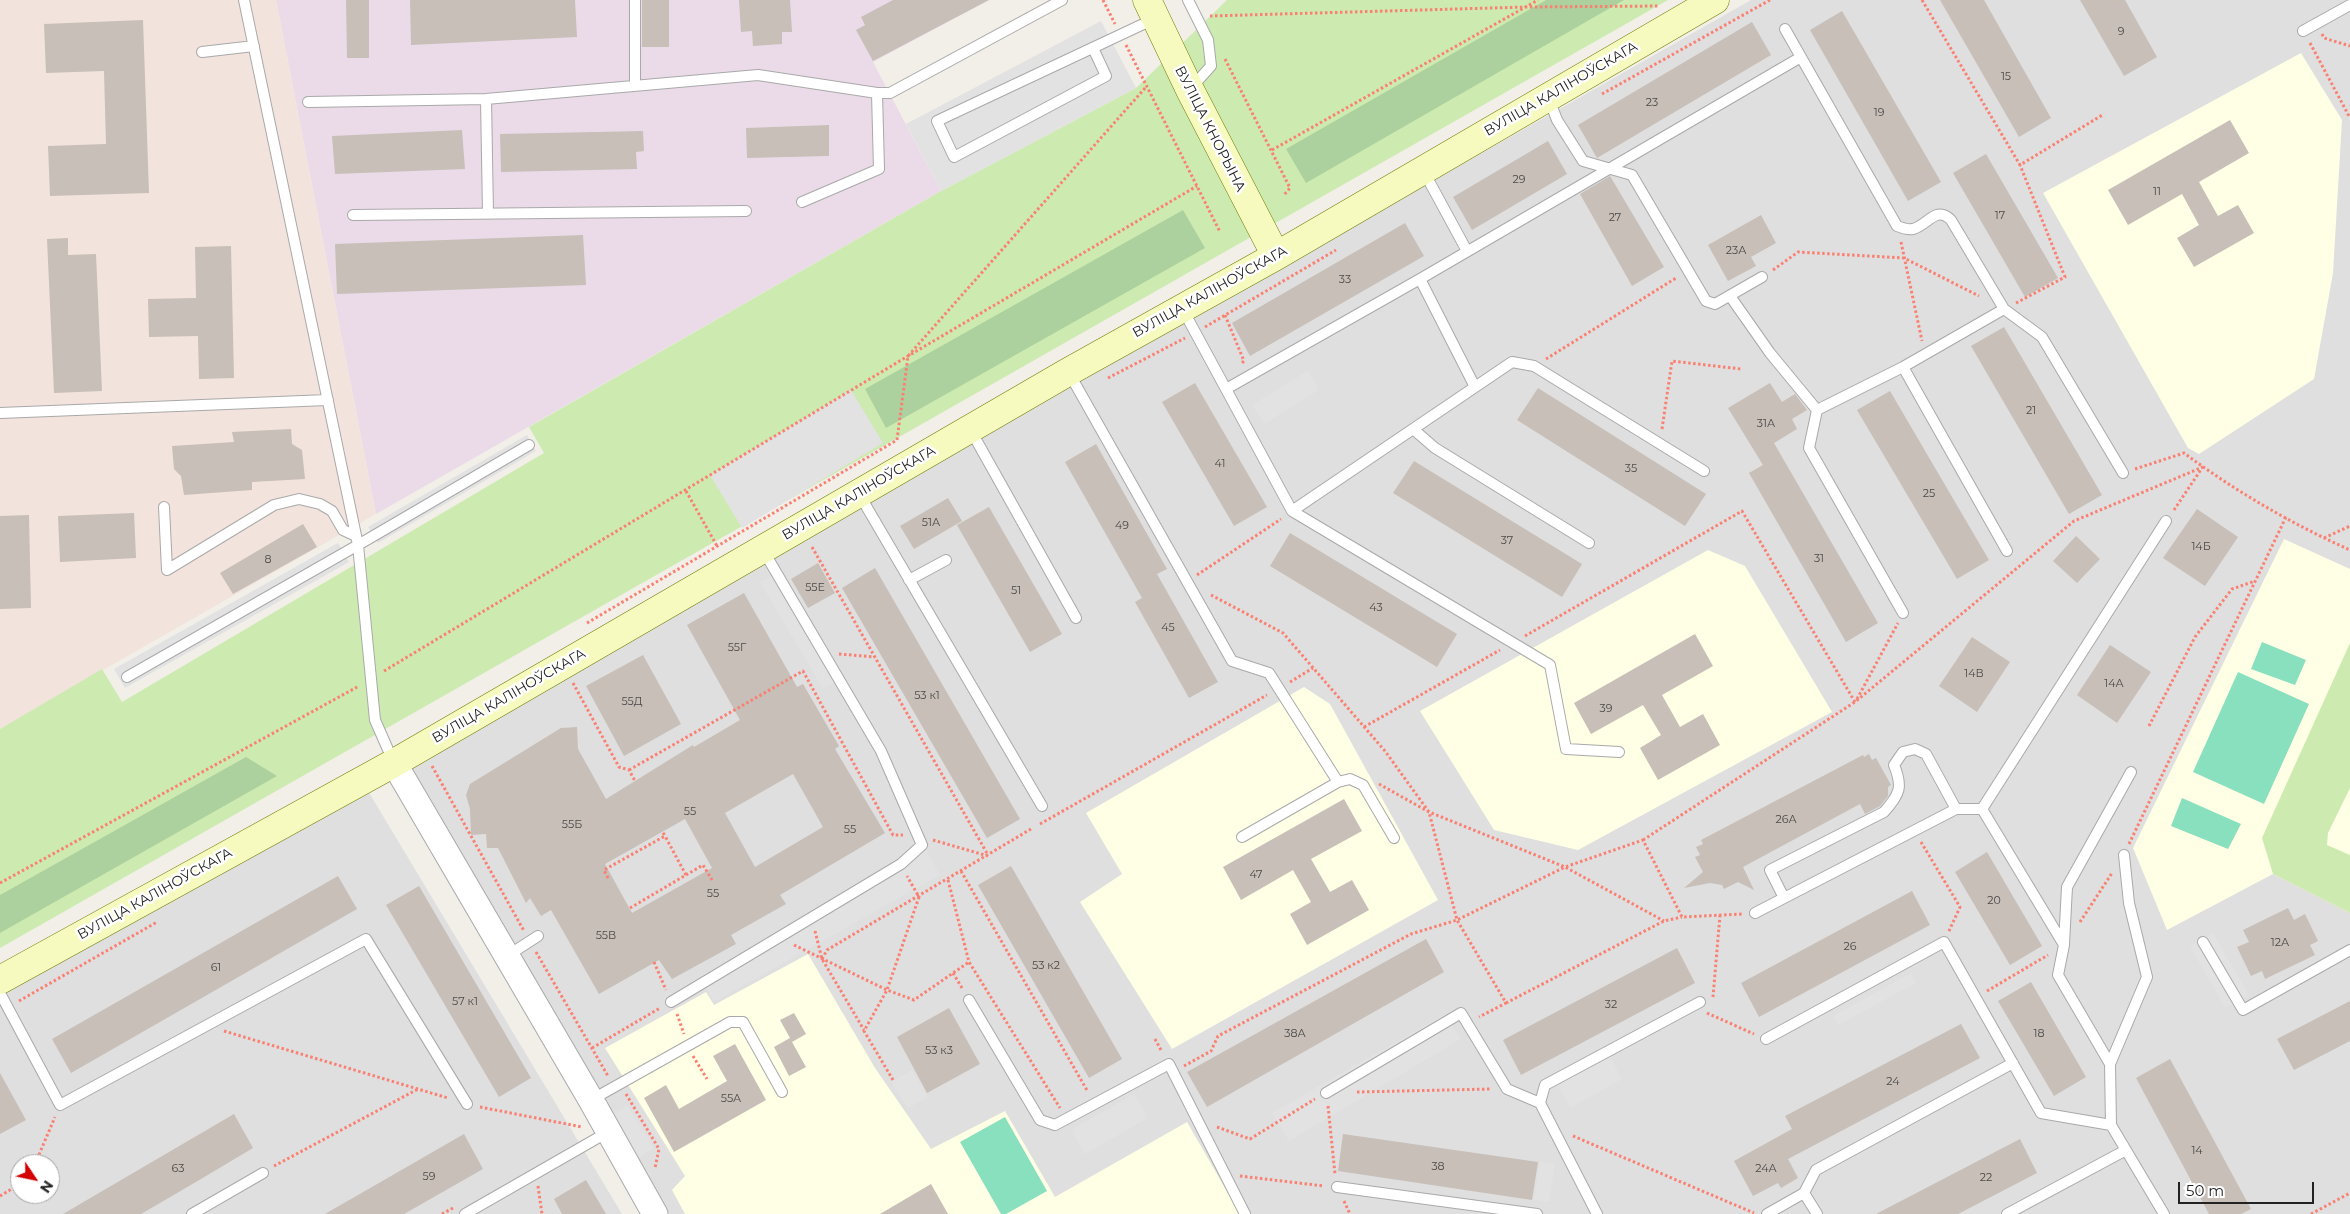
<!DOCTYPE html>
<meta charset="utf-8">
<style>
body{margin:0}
#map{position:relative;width:2350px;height:1214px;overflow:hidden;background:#f2efe9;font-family:Montserrat,sans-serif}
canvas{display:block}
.north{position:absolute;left:10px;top:1154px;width:50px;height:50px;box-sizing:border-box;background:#fff;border:1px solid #a7a7a7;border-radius:50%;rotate:124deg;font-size:14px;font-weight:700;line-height:20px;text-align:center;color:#222}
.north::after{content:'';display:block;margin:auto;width:18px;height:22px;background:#d40000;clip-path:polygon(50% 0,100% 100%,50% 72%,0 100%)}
.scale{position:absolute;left:2178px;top:1182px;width:136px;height:22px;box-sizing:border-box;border:2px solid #222;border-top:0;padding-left:6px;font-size:15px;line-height:18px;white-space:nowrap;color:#222;-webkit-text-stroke:4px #fff;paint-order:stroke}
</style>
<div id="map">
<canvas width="2350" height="1214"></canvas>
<div class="north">N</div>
<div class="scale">50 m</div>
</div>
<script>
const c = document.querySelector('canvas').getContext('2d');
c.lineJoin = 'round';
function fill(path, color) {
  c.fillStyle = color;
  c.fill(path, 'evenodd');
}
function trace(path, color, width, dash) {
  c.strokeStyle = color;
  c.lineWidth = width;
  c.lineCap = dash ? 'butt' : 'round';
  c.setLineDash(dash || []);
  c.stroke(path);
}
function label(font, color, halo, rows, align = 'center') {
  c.font = font + ' Montserrat,sans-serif';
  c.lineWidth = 5;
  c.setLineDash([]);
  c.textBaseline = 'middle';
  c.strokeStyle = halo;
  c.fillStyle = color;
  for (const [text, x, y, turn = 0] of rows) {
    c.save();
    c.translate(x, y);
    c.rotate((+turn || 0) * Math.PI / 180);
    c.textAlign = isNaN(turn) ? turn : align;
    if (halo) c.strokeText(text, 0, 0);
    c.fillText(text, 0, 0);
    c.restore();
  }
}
fill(new Path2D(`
 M1751,0H2350V1214H669L405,766Z
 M365,786L622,1214H0V994ZM20,1164H50V1194H20Z`), '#e0dfdf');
fill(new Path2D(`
 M276,0H989L873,62L941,191L376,514Z`), '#ebdbe8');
fill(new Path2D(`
 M2301,53L2342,120L2333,273L2314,379L2199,454L2188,448L2043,193Z
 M2284,539L2350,569V913L2273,874L2167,930L2133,848Z
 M1708,550L1745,566L1832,712L1578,850L1494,830L1420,711Z
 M1304,687L1330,704L1438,900L1172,1049L1080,902L1122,874L1086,813Z
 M808,954L875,1068L931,1149L1005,1111L1055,1197L1187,1122L1240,1214H685L672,1190L685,1176L605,1048L706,992L714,1005Z`), '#ffffe5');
fill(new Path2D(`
 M0,0H276L376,514L0,729Z`), '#f3e3dd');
fill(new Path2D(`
 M1227,0H1668L0,948V729L102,669L122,702L544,453L529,427L941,191L1136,88Z
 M2350,643V788L2328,833L2327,845L2350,855V913L2273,874L2262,838Z`), '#cdebb0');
fill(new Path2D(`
 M1546,0H1624L1306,183L1286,149Z
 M1183,210L1205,248L886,428L865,389Z
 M246,757L277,776L0,933V895Z`), '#add19e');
fill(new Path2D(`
 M2262,642L2306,660L2295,685L2251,669Z
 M2238,672L2309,704L2264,804L2193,772Z
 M2182,798L2241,824L2228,849L2171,826Z
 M1005,1117L1047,1191L1006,1214H1001L960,1142Z`), '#88e0be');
fill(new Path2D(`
 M1101,21L1136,88L941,191L906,124Z
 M1308,371L1319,390L1264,424L1252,405Z
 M851,390L883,443L742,528L710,475Z
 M527,435L536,451L378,543L368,527Z
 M338,543L349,562L125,688L114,669Z
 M772,577L834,682L823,689L760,582Z
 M926,849L940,875L714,1002L699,977Z
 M2213,933L2249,994L2225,1008L2190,946Z
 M1911,973L1916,983L1838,1025L1833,1016Z
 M1445,1014L1461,1039L1289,1141L1272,1113Z
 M1608,1052L1622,1079L1570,1108L1556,1080Z
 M912,1070L928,1097L908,1108L891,1082Z
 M1134,1094L1148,1118L1085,1154L1071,1130Z
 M627,1105L654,1148L639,1158L611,1115Z
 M1540,1161L1555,1163L1549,1202L1534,1200Z`), '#e2e2e2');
fill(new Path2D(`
 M346,0H369V58H347Z
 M410,0H575L577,37L411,45Z
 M642,0H669V47H642Z
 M739,0H790L792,32H782V44L753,46L752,31L741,32Z
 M893,0H989L873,61L856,30L865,25L861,17Z
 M1940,0H1984L2051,118L2019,137Z
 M2080,0H2125L2157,57L2124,76Z
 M1842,11L1941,182L1908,201L1810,30Z
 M143,20L149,193L50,196L48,146L106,144L104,71L46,73L44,24Z
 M1752,22L1771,55L1597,158L1578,125Z
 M2230,120L2249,153L2199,182L2218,216L2238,205L2254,233L2194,267L2177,238L2199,225L2182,194L2128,225L2108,190Z
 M829,125V156L747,158L746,128Z
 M462,130L465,169L335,174L332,136Z
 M643,131L644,151L636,152L637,169L501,172L500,134Z
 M1548,141L1567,174L1472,230L1453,197Z
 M1986,154L2058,278L2025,297L1953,173Z
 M1610,176L1664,267L1632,286L1580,194Z
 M1761,215L1776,243L1751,257L1756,266L1728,281L1708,245Z
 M1405,223L1424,256L1250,356L1232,323Z
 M583,235L586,285L337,294L335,244Z
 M68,238V255L96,254L102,391L54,393L47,239Z
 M231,246L234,378L199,379L198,336L149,337L148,299L196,298L195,247Z
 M2004,327L2102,495L2069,514L1971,346Z
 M1195,383L1267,507L1234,526L1162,402Z
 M1770,383L1782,402L1795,394L1807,410L1792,419L1797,429L1774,443L1878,623L1846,642L1749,473L1763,465L1728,408Z
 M1538,388L1706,494L1685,526L1517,420Z
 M1890,391L1989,560L1957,579L1857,410Z
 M291,429L292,444L302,450L305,479L252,482V490L184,495L181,476L174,469L172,446L234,442L232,432Z
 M1096,444L1167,569L1157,574L1218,682L1189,698L1135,602L1142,598L1065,462Z
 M1414,461L1582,564L1562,597L1393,493Z
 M948,498L962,521L914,549L900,526Z
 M989,507L1062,634L1030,652L957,525Z
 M2197,509L2238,537L2205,586L2163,558Z
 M134,513L136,558L60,562L58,516Z
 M29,515L31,608L0,609V516Z
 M303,524L317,547L233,594L220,573Z
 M1290,533L1457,634L1437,667L1270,566Z
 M2076,536L2100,559L2077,583L2053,561Z
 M818,563L835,593L808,608L791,579Z
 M875,568L1020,819L987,838L842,588Z
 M744,593L797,687L803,684L839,746L835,749L885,833L780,895L786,904L731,935L736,944L672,979L659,960L599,994L551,910L541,916L530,898L526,903L498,848H487L486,834L471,835L470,809L466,795L470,784L561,728L577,727L578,749L606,799L693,745L694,747L740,720L687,625ZM793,774L823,827L755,867L725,813ZM685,819L712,868L632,913L605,864Z
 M1695,634L1713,666L1662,695L1680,727L1703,714L1720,745L1658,780L1640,748L1661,735L1643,705L1591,734L1574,703Z
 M1972,637L2010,662L1977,712L1939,686Z
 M2110,645L2151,672L2117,723L2077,695Z
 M643,655L681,724L624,756L586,686Z
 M1869,754L1872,760L1876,758L1891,785L1888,787V796L1880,806L1865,814L1860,804L1743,867L1754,890L1738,882L1724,889L1722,885L1710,883L1684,888L1703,872L1695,857L1700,855L1696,847L1703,844L1701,840L1863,755L1864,757Z
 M1344,799L1362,831L1311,859L1330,892L1352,880L1369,910L1307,945L1290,914L1311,902L1293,870L1241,900L1223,867Z
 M1987,852L2042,946L2010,965L1955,872Z
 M1011,866L1122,1059L1089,1078L978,885Z
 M338,876L357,909L71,1073L52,1039Z
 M419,886L531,1078L499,1097L386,905Z
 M1912,891L1930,925L1759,1017L1741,983Z
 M2288,908L2294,920L2305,914L2318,941L2310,945L2315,955L2265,979L2262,971L2251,976L2237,947L2249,942L2243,930Z
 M1426,939L1444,972L1207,1107L1187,1072Z
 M1677,948L1695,983L1521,1075L1503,1040Z
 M2031,982L2086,1077L2054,1096L1998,1001Z
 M2350,1001V1041L2294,1070L2277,1039Z
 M949,1008L980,1064L927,1093L897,1037Z
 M794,1013L806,1034L792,1042L806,1067L789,1076L774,1047L790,1038L780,1020Z
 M1961,1024L1980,1058L1788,1159L1798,1178L1781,1188L1778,1183L1753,1196L1734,1161L1792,1129L1785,1116Z
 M735,1044L766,1100L674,1152L644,1098L666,1085L679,1109L727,1081L713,1056Z
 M2170,1059L2251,1209L2241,1214H2209L2136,1078Z
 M0,1073L26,1120L0,1134Z
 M234,1114L253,1148L201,1179L141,1214H63Z
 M464,1134L483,1169L455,1185L404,1214H325Z
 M1343,1134L1538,1162L1532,1200L1338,1171Z
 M2020,1139L2037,1173L1958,1214H1876Z
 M586,1180L606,1214H562L554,1199Z
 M931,1184L948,1214H880Z`), '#c7bfb8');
const service = new Path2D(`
 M244,0L358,545L529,445
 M1188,0L1208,40L1211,66L1192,87
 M1785,29L1897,226C1902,228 1908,230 1913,229C1928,225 1936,205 1951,220L2004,309L2042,337L2123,473
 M2303,31L2350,5
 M1093,48L1106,76L954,157L937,121L1154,19
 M202,52L254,46
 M635,86V0
 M486,99L488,213
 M1549,99L1557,120L1583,161L1632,175L1706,301L1715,304L1762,277
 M308,102L486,99L758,75L877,93H890L1062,0
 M1423,170L1467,251
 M802,202L879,169L877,93
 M353,215L746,211
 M1420,279L1475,387
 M1730,296L1770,353L1817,410
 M1182,308L1292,511L1550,665L1566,749L1619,752
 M1903,367L2007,551
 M1069,373L1232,661L1269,673L1338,782
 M1226,389L1420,279L1801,57
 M0,413L328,400
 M970,429L1076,618
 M1413,429L1435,448L1589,543
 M859,494L1042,806
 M164,507L167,570L274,505L299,499L320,504L332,511L343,530L356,536
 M1292,511L1512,362L1534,366L1704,471
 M909,580L946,560
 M1903,613L1809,448L1817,410L1903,367L2004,309
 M127,677L358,545L375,720L393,761
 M1982,809L2064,945L2058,975L2110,1064L2111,1125L2164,1214
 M1982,809L2166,521
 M1242,837L1338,782L1350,779L1363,785L1394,838
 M1784,898L1770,870L1884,812C1900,794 1903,787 1894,765L1903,752L1915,749L1926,754L1956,809
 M1755,913L1956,809H1982
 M2203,942L2243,1010L2350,950
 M2064,944L2067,887L2131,772
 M507,956L538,936
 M0,993L60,1105L366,939L467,1104
 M969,1000L1040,1120L1055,1125L1169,1064L1245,1214
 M671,1002L901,864L922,845L881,751L763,550
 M1766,1039L1944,942L2041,1113L2111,1125
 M2110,1064L2147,977L2129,903L2124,855
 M1326,1093L1461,1013L1507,1089L1540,1103L1597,1214
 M591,1100L730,1022H743L782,1092
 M1540,1103L1545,1085L1700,1002
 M1337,1187L1537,1214
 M1804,1193L1817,1214
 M192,1214L263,1173
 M465,1214L608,1132
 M1767,1214L1804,1193L1816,1170L2013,1063
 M2007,1214L2126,1150`);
const tertiary = new Path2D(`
 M394,763L591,1100L655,1214`);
const secondary = new Path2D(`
 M1147,0L1190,90L1276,256
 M0,980L394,763L1068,372L1276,256L1715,0`);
trace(service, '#a9a9a9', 12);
trace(tertiary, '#a9a9a9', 27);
trace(secondary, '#707d05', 29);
trace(new Path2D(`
 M1103,0L1115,24
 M1922,0L2020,165L2104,114
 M1210,16L1527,7L1659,6
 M2322,34L2324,38L2350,46
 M2310,43L2350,118
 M1126,45L1220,232
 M1225,59L1290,188L1283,196
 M1602,94L1770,0
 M1272,150L1538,0
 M1901,242L1922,341
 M1773,270L1798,252L1904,258L1979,296
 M2016,303L2065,277L2020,165
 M1225,315L1244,361L1242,363
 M1205,327L1336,250
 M1546,359L1676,278
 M1108,378L1185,338
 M1662,429L1672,361L1741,369
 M2135,469L2184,453C2235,491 2292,524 2350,550
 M686,491L717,546
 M2174,510L2202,468
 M2324,538L2350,526
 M812,547L988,855
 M1197,575L1281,519
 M1211,595L1283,633L1385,751L1429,812L1457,920L1506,1003L1479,1017
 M587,623L897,440L908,356L1146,87
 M1525,636L1742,511L1855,702
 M839,654L875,657
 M384,671L908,356L1197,186
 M1290,682L1313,668
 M573,683L619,767L629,770L635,781
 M1857,699L1898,623
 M2149,726L2195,637L2232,589L2255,581
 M1364,727L1500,650
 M432,766L524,931
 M629,770L803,671L893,835H903
 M1379,784L1429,812L1565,867L1643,840L1682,917L1742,914
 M1040,824L1267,695
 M933,840L988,856
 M1643,840L1855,702L2074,521L2203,467
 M1921,842L1960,907L1949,931
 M2129,844L2286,517
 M961,871L1088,1092
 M686,875L703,865L712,880
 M608,878L604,870L665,836L662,831
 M948,880L969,962L1060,1108
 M0,883L359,686
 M630,908L686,875L665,836
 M2080,922L2112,873
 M815,931L822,959L864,1030
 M794,945L887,990L914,1000L969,962
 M536,952L608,1076
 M822,959L827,950L1031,829
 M654,962L666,990
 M953,973L962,988
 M1987,991L2048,955
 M1713,997L1720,915
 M19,1001L157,922
 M1506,1003L1664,921L1682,917
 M1707,1013L1754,1034
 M677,1014L684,1034
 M224,1031L448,1098
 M1155,1039L1162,1052
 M592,1048L660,1008
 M693,1056L707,1079
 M1184,1066L1211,1051L1218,1036L1411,934L1457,920L1565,867L1664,921
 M893,1080L864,1031L887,990L919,897L907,876
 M1357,1092L1491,1089
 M626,1094L659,1149L655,1168
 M1328,1106L1335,1174
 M480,1107L582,1127
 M1217,1127L1250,1139L1315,1099
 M1573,1136L1754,1213
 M35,1164L55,1117
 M274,1166L418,1089
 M1240,1176L1324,1186
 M538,1186L542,1214
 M0,1196L20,1184
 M1344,1201L1350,1214
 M442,1214L453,1208
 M2311,1214L2350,1193`), '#fa8072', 3, [2.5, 2.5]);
trace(service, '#fff', 10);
trace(tertiary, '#fff', 25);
trace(secondary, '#f7fabf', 28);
label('11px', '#4b4948', null, [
 ["9",2121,32],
 ["15",2006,77],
 ["23",1652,103],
 ["19",1879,113],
 ["29",1519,180],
 ["11",2157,192],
 ["17",2000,216],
 ["27",1615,218],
 ["23А",1736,251],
 ["33",1345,280],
 ["21",2031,411],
 ["31А",1766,424],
 ["41",1220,464],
 ["35",1631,469],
 ["25",1929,494],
 ["51А",931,523],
 ["49",1122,526],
 ["37",1507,541],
 ["14Б",2201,547],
 ["31",1819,559],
 ["8",268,560],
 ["55Е",815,588],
 ["51",1016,591],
 ["43",1376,608],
 ["45",1168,628],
 ["55Г",737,648],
 ["14В",1974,674],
 ["14А",2114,684],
 ["53 к1",927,696],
 ["55Д",632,702],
 ["39",1606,709],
 ["55",690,812],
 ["26А",1786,820],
 ["55Б",572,825],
 ["55",850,830],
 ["47",1256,875],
 ["55",713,894],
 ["20",1994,901],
 ["55В",606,936],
 ["12А",2280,943],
 ["26",1850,947],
 ["53 к2",1046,966],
 ["61",216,968],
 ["57 к1",465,1002],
 ["32",1611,1005],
 ["38А",1295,1034],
 ["18",2039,1034],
 ["53 к3",939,1051],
 ["24",1893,1082],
 ["55А",731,1099],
 ["14",2197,1151],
 ["38",1438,1167],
 ["63",178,1169],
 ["24А",1766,1169],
 ["59",429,1177],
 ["22",1986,1178]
]);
label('14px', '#222', '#fff', [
 ["ВУЛІЦА КАЛІНОЎСКАГА",1561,89,-30],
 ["ВУЛІЦА КНОРЫНА",1210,129,63],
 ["ВУЛІЦА КАЛІНОЎСКАГА",1210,292,-29],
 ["ВУЛІЦА КАЛІНОЎСКАГА",859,493,-30],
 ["ВУЛІЦА КАЛІНОЎСКАГА",509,696,-30],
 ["ВУЛІЦА КАЛІНОЎСКАГА",155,894,-29]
]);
</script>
